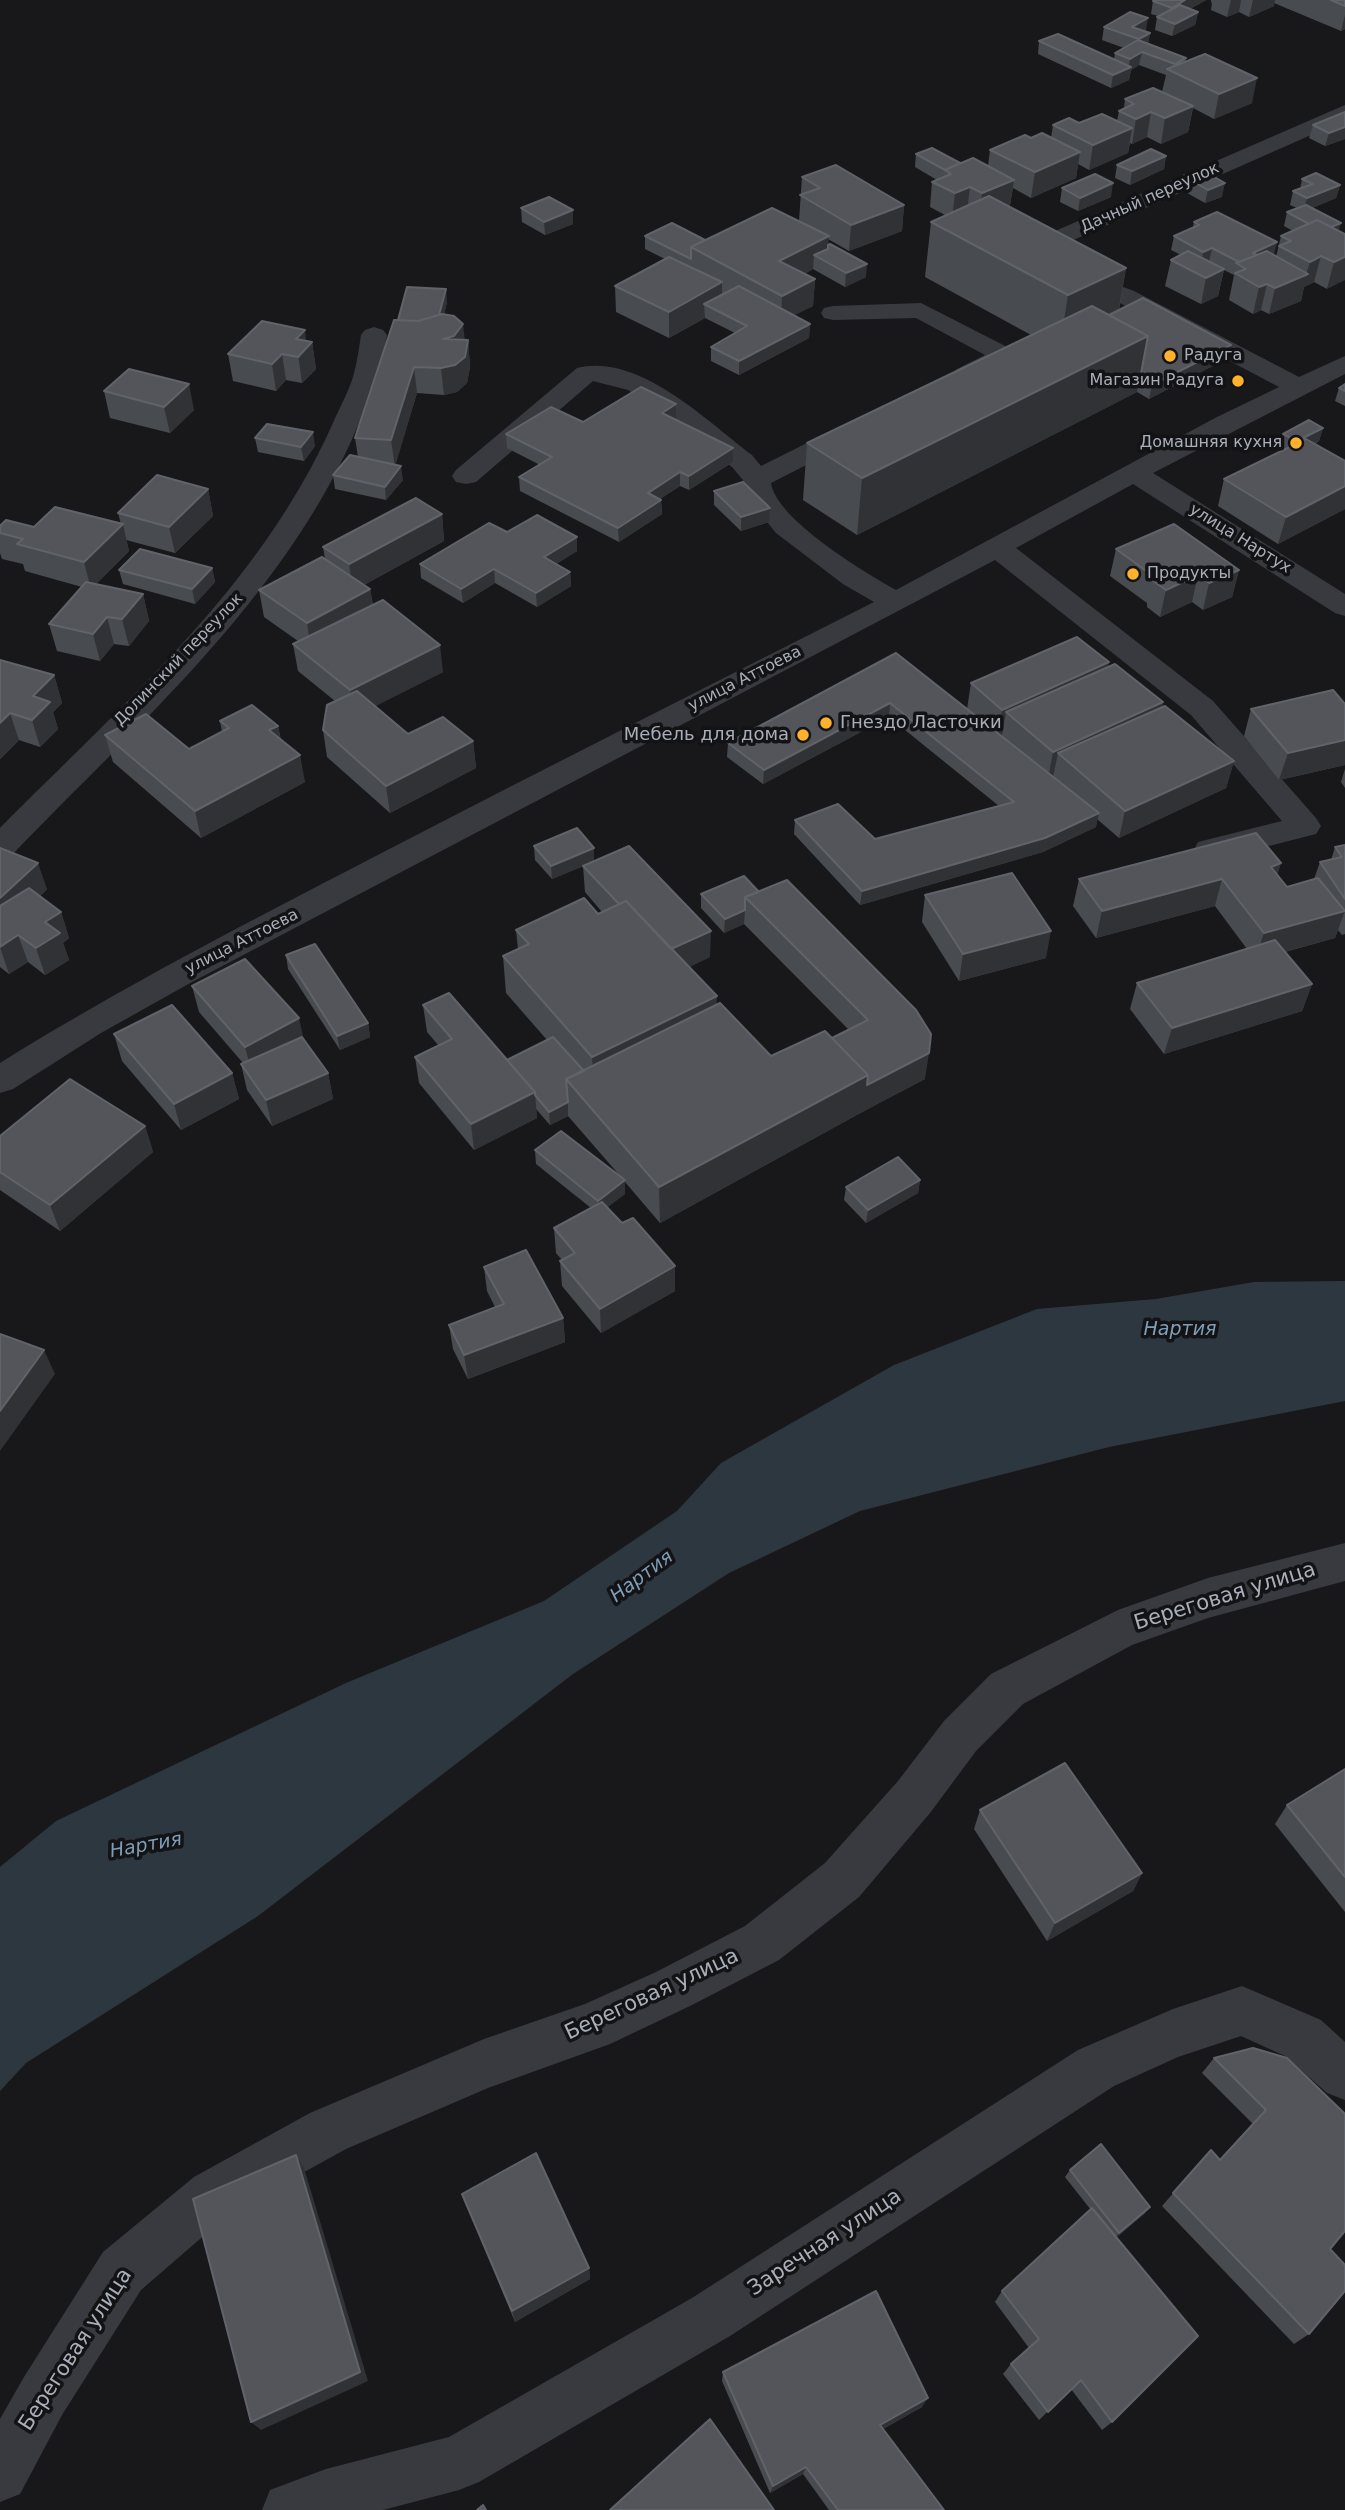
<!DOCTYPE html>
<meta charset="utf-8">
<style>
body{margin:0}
canvas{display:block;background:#18181a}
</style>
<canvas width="1345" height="2510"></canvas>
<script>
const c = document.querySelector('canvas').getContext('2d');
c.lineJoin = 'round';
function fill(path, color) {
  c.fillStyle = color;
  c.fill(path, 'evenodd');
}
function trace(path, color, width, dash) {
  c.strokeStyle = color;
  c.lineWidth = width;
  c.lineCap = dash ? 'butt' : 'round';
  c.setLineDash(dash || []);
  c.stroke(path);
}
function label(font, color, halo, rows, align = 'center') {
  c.font = font + ' "DejaVu Sans",sans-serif';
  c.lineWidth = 7;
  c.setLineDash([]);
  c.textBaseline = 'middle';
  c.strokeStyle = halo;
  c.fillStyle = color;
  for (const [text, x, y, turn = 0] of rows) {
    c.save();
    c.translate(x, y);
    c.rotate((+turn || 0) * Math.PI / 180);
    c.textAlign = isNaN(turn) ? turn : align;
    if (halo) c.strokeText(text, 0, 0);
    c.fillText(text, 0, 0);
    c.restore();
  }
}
fill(new Path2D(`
 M1345,1281V1401L1109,1447L860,1511L729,1573L573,1674L258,1916L26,2063L0,2091V1867L56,1821L346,1683L544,1601L677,1511L721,1463L894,1365L1037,1309L1156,1299L1254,1282Z`), '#2d373f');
fill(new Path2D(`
 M1345,105V120L1062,245L1050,254L1059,263L1134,291L1299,377L1345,356V374L1153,473L1345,594V616L1335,613L1133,484L1016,548L1213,701L1316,818L1321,826L1316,834L1210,861L1198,858L1194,850L1198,842L1282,821L1191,715L995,560L192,982L101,1033L13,1089L0,1093V1063C120,988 245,924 370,859C538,772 706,687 874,602L843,584L776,533L745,495L743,480L732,467L651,403L628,390L593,381L476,482L466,484L456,482L452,476L456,470L577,368C638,352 707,421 752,455L761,466L843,425L852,423L861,425L865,431L861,437L771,483C776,519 864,572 896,590L1215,418L1279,387L1116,301L1041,273L1032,266L1026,254L1034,242L1046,235Z
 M921,303L1013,350L1017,355L1013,360L975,379L966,382L957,379L953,374L957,369L985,355L916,318L833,320L824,318L821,313L824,308L833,306Z
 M374,327L383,330L387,335C384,349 383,363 379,377C374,395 364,413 356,430C284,598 137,725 12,855L0,858V828C124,703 259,588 332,425C339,409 348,393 353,377C357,363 359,349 361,335L365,330Z
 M1345,1543V1581L1208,1618L1132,1645L1023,1704L976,1751L930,1813L859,1897L779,1960L690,2006L610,2044L488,2088L346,2149L230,2213L141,2290L62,2415L20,2494L0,2502V2419L24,2377L103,2252L194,2177L310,2113L484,2039L585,2004L656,1972L745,1926L825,1863L898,1781L944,1721L991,1674L1118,1610L1208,1578Z
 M1242,1986L1321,2020L1345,2042V2100L1327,2093L1285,2056L1241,2036L1178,2057L1114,2086L730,2336L479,2482L459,2490L383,2510H262L270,2490L326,2469L449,2437L692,2298L1078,2050L1173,2009Z`), '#383a3f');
fill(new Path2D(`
 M1206,0L1190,9L1198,12L1195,25L1172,36L1155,30L1157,17L1158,16L1151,14L1153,1Z
 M1211,0H1345V29L1341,31L1274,3V6L1249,17L1239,12L1227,17L1211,10L1212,3L1211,2Z
 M1104,27L1146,31H1145L1150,33L1148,44L1186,58L1185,62L1252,103L1214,119L1193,108L1188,132L1161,144L1147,137L1132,144L1130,143L1128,153L1089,170L1078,164L1076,178L1031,198L1013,188L1010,205L1008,206L1126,268L1119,310L1228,358L1149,399L1137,392L857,535L803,500L807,443L1031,335L925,277L931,222L945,215L930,207L932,182L937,180L915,167L916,154L960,163L988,166L990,150L1031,138H1051L1053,125L1117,121L1119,111L1124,108L1125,99L1162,92L1166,75L1139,65L1131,70L1129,80L1111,88L1038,54L1039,41L1114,59L1115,53L1124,48L1102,40Z
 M1345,112V139L1325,146L1309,138L1313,125Z
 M1166,156L1164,169L1130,185L1115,178L1117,165Z
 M1183,176L1222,197L1205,203L1180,189Z
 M802,177L904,205L902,231L849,251L828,239V245L866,277L845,287L813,269L804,274L815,279L813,306L794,315L810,324L809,338L739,375L711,361V347L735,333L705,318L669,338L616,312L615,286L665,259L645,249V236L705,240L807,225L799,221Z
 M1302,179L1340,185L1336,198L1312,208L1339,231L1345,234L1327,289L1314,282L1304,287L1301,301L1269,314L1261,310L1253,314L1229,300L1234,275L1224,270L1218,296L1201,304L1165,286L1171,260L1181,255L1171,250L1174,236L1193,227L1194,222L1276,257L1281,236L1293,231L1284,226L1287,212L1297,208L1290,205L1293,191L1300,189Z
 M1062,188L1111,197L1078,211L1060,202Z
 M521,208L573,210V224L545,235L522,222Z
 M447,302L444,314L465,340H468L470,367L467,383L457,392L444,395L417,393L395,465L403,480L386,500L335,489L333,475L358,457L355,438L398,320Z
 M306,341L312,342L316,369L302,383L286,380L276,391L233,381L228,354Z
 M1345,384V406L1335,401L1339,388Z
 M104,391L194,410L170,433L110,418Z
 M676,418L674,419L733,448V462L689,490L680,486L660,499L661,500L662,514L619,542L520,491L519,477L540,465L507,448L506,434L583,422Z
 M1323,428L1319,441L1315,444L1345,461V509L1278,544L1218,506L1224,479L1284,450L1279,447L1283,434Z
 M255,438L315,446L304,461L258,452Z
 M208,489L213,516L175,553L126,540L129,551L96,584L143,594L149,621L129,646L114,644L100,661L57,651L49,624L82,587L25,571L23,564L2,559L0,553V526L34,527L121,524L118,513Z
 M714,491L769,522L741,531L714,505Z
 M442,514L444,541L364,585L370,589L373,605L443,672L375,706L408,734L473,741L476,768L390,813L327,757L323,730L335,701L298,671L293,644L298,641L264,617L259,590L325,559L323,547Z
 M507,532L577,551L556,564L570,572L571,586L537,607L495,583L463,603L421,578L420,564Z
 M1116,549L1239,570L1232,597L1203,610L1192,602L1160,617L1147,607V603L1110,576Z
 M212,568L215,582L195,604L123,584L119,570Z
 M896,653L967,709L971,683L1108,667L1163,702L1162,707L1234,761L1226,788L1119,838L1097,819L1096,827L1043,852L860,905L794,834L795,820L875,839L999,806L889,717L763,784L727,757L728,743Z
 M0,660L54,675L62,703L53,712L58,729L40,747L19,740L0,759Z
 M1345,704V765L1279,780L1244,736L1251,709Z
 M220,721L278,726L281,740L305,782L201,838L113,762L105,735L189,749L222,732Z
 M1345,769V788L1341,782Z
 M1345,845V934L1342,935L1338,930L1335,938L1285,952L1312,984L1302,1011L1164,1054L1130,1009L1137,983L1247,949L1215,906L1096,938L1073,906L1079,879L1278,875L1287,887L1314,879L1320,862L1331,860L1335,847Z
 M534,846L594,848V861L710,957L689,967L716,1005L771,1056L832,1038L849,1030L744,924L724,933L701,908V894L744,876L925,1079L864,1111L660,1223L625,1182V1194L607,1207L675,1291L601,1333L562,1286L560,1261L562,1260L556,1253L554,1228L591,1208L536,1164L535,1150L621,1177L568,1116L550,1125L536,1109L537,1118L474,1150L419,1083L415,1057L439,1046L427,1032L423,1005L507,1060L547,1040L506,993L503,956L518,949L516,930L598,914L602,912L585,892L583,866L552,879L535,860Z
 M0,848L47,889L40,896L61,912L69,938L63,943L69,960L45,975L28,962L9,974L0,967Z
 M925,895L1046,958L959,981L922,922Z
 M286,955L368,1023L370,1037L340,1050L288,969Z
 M192,986L304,1040L328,1073L333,1099L272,1126L247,1090L241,1064L243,1063L199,1012Z
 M114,1034L232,1073L239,1099L181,1130L122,1061Z
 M145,1126L153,1152L60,1231L0,1190V1136Z
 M920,1180L918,1193L866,1223L844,1200L846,1187Z
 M484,1267L563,1318L565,1342L468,1379L453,1349L449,1325L495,1307L487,1291Z
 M1345,1769V1912L1275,1824L1287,1805Z
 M980,1810L1142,1873L1133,1891L1047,1941L974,1829Z
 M1253,2048L1330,2249L1309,2334L1294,2344L1162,2206L1211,2150L1220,2160L1253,2124L1202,2073L1214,2058Z
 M1070,2170L1150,2207L1144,2214L1116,2237L1112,2422L1102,2430L1071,2389L1039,2420L1003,2374L1011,2364L1029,2348L995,2302L1002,2291L1091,2210L1065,2177Z
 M462,2194L589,2268L590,2279L515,2322Z
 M723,2372L922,2407L883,2429L944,2510H829L803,2474L770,2493L722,2381Z`), '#484b4f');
fill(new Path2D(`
 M1185,0H1206L1170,20L1172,8Z
 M1231,0H1241L1239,12L1227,17Z
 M1253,0H1275L1274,6L1249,17Z
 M1198,12L1195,25L1172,36L1175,24Z
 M1345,15V29L1341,31Z
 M1148,18L1146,31L1134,37L1132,27Z
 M1150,33L1148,45L1137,52L1139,39Z
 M1142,52L1139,65L1131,70L1129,80L1111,88L1113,75L1128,69L1130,59Z
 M1257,78L1252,103L1214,119L1219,94Z
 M1193,106L1188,132L1161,144L1165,118Z
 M1151,112L1147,137L1132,144L1136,119Z
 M1345,127V139L1325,146L1329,133Z
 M1132,128L1128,153L1089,170L1093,145Z
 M1080,152L1076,178L1031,198L1035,172Z
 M1166,156L1164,169L1130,185L1132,171Z
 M1014,180L1010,205L979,219L982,193Z
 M1113,183L1111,197L1078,211L1080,198Z
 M1225,183L1222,197L1205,203L1208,190Z
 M1340,185L1336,198L1303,212L1307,198Z
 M970,187L967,212L952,219L955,193Z
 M904,205L902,231L849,251L851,225Z
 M573,210V224L545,235L544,222Z
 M1341,223L1337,237L1322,231Z
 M829,236L827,262L814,255L813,269L777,287L779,261Z
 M1277,242L1274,255L1246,269L1253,253Z
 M1212,248L1209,262L1201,266L1203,252Z
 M1321,256L1314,282L1304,287L1301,301L1269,314L1275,288L1306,275L1310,262Z
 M1345,257V280L1327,289L1334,262Z
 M867,264L866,277L845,287L846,273Z
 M1126,268L1116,324L1059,351L1068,295Z
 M1224,269L1218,296L1201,304L1206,278Z
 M815,279L813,306L781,322L782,296Z
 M722,282V308L704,304L705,318L669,338V312Z
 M1267,284L1261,310L1253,314L1259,287Z
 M446,289L447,302L438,341L421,348Z
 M463,324L466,350L443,339Z
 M810,324L809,338L739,375V361Z
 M305,330L307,347L312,342L316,369L302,383L296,339Z
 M1148,336L1137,392L857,535L862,478Z
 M468,340L470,367L467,383L457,392L444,395L441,368Z
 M1231,345L1228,358L1149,399L1152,385Z
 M282,354L286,380L276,391L272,364Z
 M414,367L417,393L395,467L391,440Z
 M189,384L194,410L170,433L164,407Z
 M676,404V418L662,427V413Z
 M1323,428L1319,441L1293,455L1297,441Z
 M313,432L315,446L304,461L301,447Z
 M733,448V462L689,490V476Z
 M401,466L403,480L386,500L385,487Z
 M680,472V486L648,507V493Z
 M1345,486V509L1278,544L1286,517Z
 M208,489L213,516L175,553L169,527Z
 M661,500L662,514L619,542L618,528Z
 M770,508L769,522L741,531V517Z
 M442,514L444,541L353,591L349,564Z
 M123,524L129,551L91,589L84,562Z
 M577,537V551L545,571L544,557Z
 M212,568L215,582L195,604L192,589Z
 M494,569L495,583L463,603L461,589Z
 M1239,570L1232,597L1203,610L1209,583Z
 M570,572L571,586L537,607L536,593Z
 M1198,575L1192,602L1160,617L1166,590Z
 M370,589L374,616L311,650L307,623Z
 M143,594L149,621L129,646L122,619Z
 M107,617L114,644L100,661L93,634Z
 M440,645L443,672L354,717L350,690Z
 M1109,662L1103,690L1006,712L1002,735L998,737L1002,710Z
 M54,675L62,703L53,712L58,729L40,747L32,720L33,696Z
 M1163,702L1157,729L1058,753L1053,777L1048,779L1053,752Z
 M890,703L889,717L763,784L764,770Z
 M10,713L19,740L0,759V723Z
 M278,726L283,753L269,730Z
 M1345,740V765L1279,780L1288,753Z
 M473,741L476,768L390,813L386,786Z
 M300,755L305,782L201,838L195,811Z
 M1234,761L1226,788L1119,838L1125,811Z
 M1099,813L1096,827L1043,852L860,905L862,891Z
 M594,848V862L552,879L551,866Z
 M38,863L47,889L0,934V898Z
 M1281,863L1273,890L1271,867Z
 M1222,879L1215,906L1096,938L1102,911Z
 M745,910L744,924L724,933L725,919Z
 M1345,911L1335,938L1255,960L1264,933Z
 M61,912L69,938L63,943L69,960L45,975L36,948L45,922Z
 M711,931L710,957L664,979V952Z
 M1051,931L1046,958L959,981L963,954Z
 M18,935L28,962L9,974L0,947Z
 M1312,984L1302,1011L1164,1054L1172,1028Z
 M717,996L716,1033L594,1089L592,1057Z
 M299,1018L305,1045L252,1073L245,1047Z
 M368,1023L370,1037L340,1050L337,1036Z
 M929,1053L925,1079L864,1111L660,1223L659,1187L868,1075Z
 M232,1073L239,1099L181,1130L174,1104Z
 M328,1073L333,1099L272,1126L266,1100Z
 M535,1092L537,1118L474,1150L471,1124Z
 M568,1102V1116L550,1125L549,1112Z
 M145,1126L153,1152L60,1231L50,1205Z
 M625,1180V1194L599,1214L598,1201Z
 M920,1180L918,1193L866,1223L868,1210Z
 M675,1266V1291L601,1333L600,1309Z
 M563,1318L565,1342L468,1379L464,1355Z
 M44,1350L55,1374L0,1451V1411Z
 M1142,1873L1133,1891L1047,1941L1055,1923Z
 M296,2155L304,2168L368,2381L261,2430L251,2422Z
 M1150,2207L1144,2214L1114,2240L1119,2233Z
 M589,2268L590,2279L515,2322L512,2311Z
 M928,2398L922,2407L875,2433L880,2425Z
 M806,2467L803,2474L770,2493L773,2486Z`), '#313235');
const building = new Path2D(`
 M1155,0H1185L1172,8L1153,1Z
 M1331,0H1345V6Z
 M1180,5L1198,12L1175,24L1157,17Z
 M1130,12L1148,18L1132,27L1150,33L1139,39L1104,27Z
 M1058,34L1131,67L1113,75L1039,41Z
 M1138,40L1186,58L1175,64L1142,52L1130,59L1115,53Z
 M1205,54L1257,78L1219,94L1167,69Z
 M1153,88L1193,106L1165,118L1151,112L1136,119L1119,111L1134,104L1125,99Z
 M1345,112V127L1329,133L1313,125Z
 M1102,114L1132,128L1093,145L1053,125L1069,118L1079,123Z
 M1042,133L1080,152L1035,172L990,150L1025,135L1031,138Z
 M932,148L960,163L945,170L916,154Z
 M1151,149L1166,156L1132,171L1117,165Z
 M973,158L1014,180L982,193L970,187L955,193L932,182L951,174L945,170Z
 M836,165L904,205L851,225L800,195L820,188L802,177Z
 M1200,169L1225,183L1208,190L1183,176Z
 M1316,173L1340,185L1307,198L1293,191L1313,184L1302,179Z
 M1095,174L1113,183L1080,198L1062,188Z
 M989,196L1126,268L1068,295L931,222Z
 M549,197L573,210L544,222L521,208Z
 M1306,205L1341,223L1331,227L1317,220L1309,224L1287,212Z
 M772,208L829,236L779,261L815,279L782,296L691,247Z
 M1217,212L1277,242L1253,253L1257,255L1239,262L1212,248L1203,252L1174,236L1199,225L1194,222Z
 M1317,220L1345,234V257L1334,262L1321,256L1310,262L1279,246L1291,241L1281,236Z
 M672,223L705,240L691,247V259L645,236Z
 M830,244L867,264L846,273L814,255L828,249V245Z
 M1188,251L1224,269L1206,278L1171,260Z
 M1267,251L1308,274L1275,288L1267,284L1259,287L1235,273L1246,269L1236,263Z
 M669,257L722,282L669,312L615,286Z
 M739,286L810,324L739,361L711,347L747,326L704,304Z
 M407,287L446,289L439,315L418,321L398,320Z
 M1143,298L1231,345L1152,385L1140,379L1148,336L1109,315Z
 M1092,306L1148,336L862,478L807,443Z
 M442,314L454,316L463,324L454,336L443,339L468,340L465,357L455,365L441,368L414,367L391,440L355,438L394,320L418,321Z
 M262,321L305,330L296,339L312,342L298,357L282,354L272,364L228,354Z
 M129,369L189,384L164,407L104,391Z
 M1345,384V391L1339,388Z
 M641,387L676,404L662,413L733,448L689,476L680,472L648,493L661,500L618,528L519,477L552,457L506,434L551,407L583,422Z
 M1309,420L1323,428L1297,441L1283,434Z
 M267,424L313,432L301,447L255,438Z
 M1306,439L1345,461V486L1286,517L1224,479Z
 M350,455L401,466L385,487L333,475Z
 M157,475L208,489L169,527L118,513Z
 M743,482L770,508L741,517L714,491Z
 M416,498L442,514L349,564L323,547Z
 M55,507L123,524L84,562L17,544L23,539L0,533V526L6,520L34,527Z
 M537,515L577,537L544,557L570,572L536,593L494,569L461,589L420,564L489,523L507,532Z
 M1174,524L1239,570L1209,583L1198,575L1166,590L1152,580L1156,578L1116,549Z
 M140,549L212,568L192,589L119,570Z
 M322,557L370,589L307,623L259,590Z
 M86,582L143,594L122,619L107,617L93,634L49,624Z
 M383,600L440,645L350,690L293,644Z
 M1077,637L1109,662L1002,710L971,683Z
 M896,653L1099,813L1045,838L862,891L795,820L838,804L875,839L1014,802L890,703L764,770L728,743Z
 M0,660L54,675L33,696L50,702L32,720L10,713L0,723Z
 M1115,664L1163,702L1053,752L1006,712Z
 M1333,690L1345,704V740L1288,753L1251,709Z
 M357,691L408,734L443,717L473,741L386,786L323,730L327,705Z
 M252,705L278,726L269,730L300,755L195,811L105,735L146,714L189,749L229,728L220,721Z
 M1165,706L1234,761L1125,811L1058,753Z
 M577,828L594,848L551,866L534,846Z
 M1256,833L1281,863L1271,867L1287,887L1318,878L1345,911L1264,933L1222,879L1102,911L1079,879Z
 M1345,845V899L1320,862L1342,857L1335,847Z
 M629,846L711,931L671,949L626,901L619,904L583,866Z
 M0,848L38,863L0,898Z
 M1012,873L1051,931L963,954L925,895Z
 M744,876L759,892L745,897V910L725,919L701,894Z
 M787,880L916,1010L931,1034L929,1053L867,1085L868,1075L832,1038L868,1020L745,897Z
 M29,888L61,912L45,922L60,933L36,948L18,935L0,947V906Z
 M584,898L598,914L626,901L717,996L592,1057L503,956L529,944L516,930Z
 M1275,940L1312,984L1172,1028L1137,983Z
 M315,944L368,1023L337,1036L286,955Z
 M245,959L299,1018L245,1047L192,986Z
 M449,993L535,1092L471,1124L415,1057L452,1039L423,1005Z
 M720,1003L771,1056L825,1031L868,1075L659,1187L566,1079Z
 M172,1005L232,1073L174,1104L114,1034Z
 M302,1037L328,1073L266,1100L241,1064Z
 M553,1037L584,1071L566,1079L568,1102L549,1112L535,1095V1092L507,1060Z
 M70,1079L145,1126L50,1205L0,1172V1136Z
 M561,1131L625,1180L598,1201L535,1150Z
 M898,1157L920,1180L868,1210L846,1187Z
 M602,1202L622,1223L633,1218L675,1266L600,1309L560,1261L575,1253L554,1228Z
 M526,1250L563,1318L464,1355L449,1325L504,1304L484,1267Z
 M0,1334L44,1350L0,1411Z
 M1065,1763L1142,1873L1055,1923L980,1810Z
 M1345,1769V1877L1287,1805Z
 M1253,2048L1287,2058L1345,2114V2231L1330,2249L1345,2265V2291L1309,2334L1173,2193L1211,2150L1220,2160L1266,2110L1214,2058Z
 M1101,2144L1150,2207L1119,2233L1070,2170Z
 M536,2153L589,2268L512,2311L462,2194Z
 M296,2155L360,2372L251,2422L193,2199Z
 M1092,2208L1198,2336L1112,2422L1081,2380L1048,2412L1011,2364L1039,2339L1002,2291Z
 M876,2291L928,2398L880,2425L944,2510H838L806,2467L773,2486L723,2372Z
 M710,2419L774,2510H610Z
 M483,2505L486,2510H477Z`);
fill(building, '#53555b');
trace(building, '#60636a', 2);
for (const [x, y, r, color] of [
 [1170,356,7,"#fdb12c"],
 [1238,381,7,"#fdb12c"],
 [1296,443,7,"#fdb12c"],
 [1133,574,7,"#fdb12c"],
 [826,723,7,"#fdb12c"],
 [803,735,7,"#fdb12c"]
]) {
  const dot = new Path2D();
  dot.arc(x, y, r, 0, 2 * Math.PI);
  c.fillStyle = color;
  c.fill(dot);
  trace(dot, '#131315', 2.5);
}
label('16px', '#a9afba', '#131315', [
 ["Дачный переулок",1150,198,-24],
 ["улица Нартух",1240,539,32],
 ["Долинский переулок",179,660,-46],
 ["улица Аттоева",745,679,-27],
 ["улица Аттоева",242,942,-27]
]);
label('16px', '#a9afba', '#131315', [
 ["Радуга",1184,356],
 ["Магазин Радуга",1224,381,"right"],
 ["Домашняя кухня",1282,443,"right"],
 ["Продукты",1147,574]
], 'left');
label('18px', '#a9afba', '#131315', [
 ["Гнездо Ласточки",840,723],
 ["Мебель для дома",789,735,"right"]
], 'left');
label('italic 19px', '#7e9eb7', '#131315', [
 ["Нартия",1180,1330],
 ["Нартия",642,1577,-37],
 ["Нартия",146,1846,-10]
]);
label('21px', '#a9afba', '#131315', [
 ["Береговая улица",1225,1597,-17],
 ["Береговая улица",652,1995,-25],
 ["Заречная улица",825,2243,-33],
 ["Береговая улица",76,2350,-57]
]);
</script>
